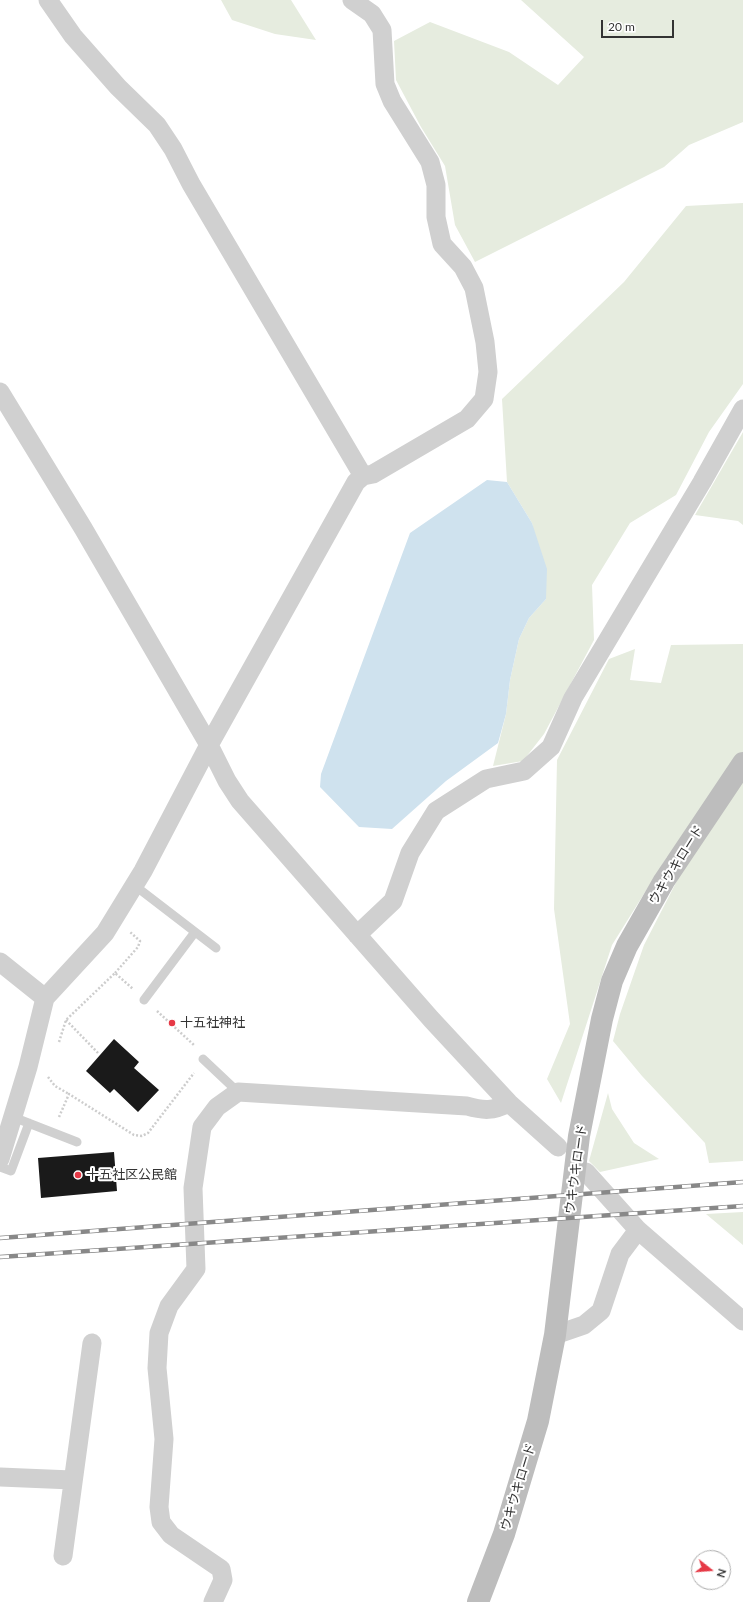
<!DOCTYPE html>
<meta charset="utf-8">
<style>
body{margin:0}
#map{position:relative;width:743px;height:1602px;overflow:hidden;background:#fff;font-family:Lato,sans-serif}
canvas{display:block}
.north{position:absolute;left:691px;top:1550px;width:40px;height:40px;box-sizing:border-box;background:#fff;border:1px solid #adadad;border-radius:50%;rotate:107deg;font-size:11px;font-weight:700;line-height:16px;text-align:center;color:#333}
.north::after{content:'';display:block;margin:auto;width:14px;height:18px;background:#e63946;clip-path:polygon(50% 0,100% 100%,50% 72%,0 100%)}
.scale{position:absolute;left:601px;top:20px;width:73px;height:18px;box-sizing:border-box;border:2px solid #333;border-top:0;padding-left:5px;font-size:12px;line-height:14px;white-space:nowrap;color:#333;-webkit-text-stroke:3px #fff;paint-order:stroke}
</style>
<div id="map">
<canvas width="743" height="1602"></canvas>
<div class="north">N</div>
<div class="scale">20 m</div>
</div>
<script>
const c = document.querySelector('canvas').getContext('2d');
c.lineJoin = 'round';
function fill(path, color) {
  c.fillStyle = color;
  c.fill(path, 'evenodd');
}
function trace(path, color, width, dash) {
  c.strokeStyle = color;
  c.lineWidth = width;
  c.lineCap = dash ? 'butt' : 'round';
  c.setLineDash(dash || []);
  c.stroke(path);
}
function label(font, color, halo, rows, align = 'center') {
  c.font = font + ' Lato,"Noto Sans JP",sans-serif';
  c.lineWidth = 4;
  c.setLineDash([]);
  c.textBaseline = 'middle';
  c.strokeStyle = halo;
  c.fillStyle = color;
  for (const [text, x, y, turn = 0] of rows) {
    c.save();
    c.translate(x, y);
    c.rotate((+turn || 0) * Math.PI / 180);
    c.textAlign = isNaN(turn) ? turn : align;
    if (halo) c.strokeText(text, 0, 0);
    c.fillText(text, 0, 0);
    c.restore();
  }
}
fill(new Path2D(`
 M221,0H291L316,40L275,34L232,20Z
 M521,0H743V122L689,145L664,167L475,262L455,225L445,166L421,127L396,80L394,41L430,22L509,52L558,85L584,57Z
 M743,203V384L709,432L676,495L630,523L592,585L594,640L544,734L523,761L493,766L506,714L510,680L519,639L529,618L546,599L532,523L507,482L502,399L624,282L686,206Z
 M743,432V525L738,521L695,515Z
 M743,644V1161L709,1163L705,1143L642,1076L613,1041L620,1014L644,945L683,869L667,857L612,945L561,1103L547,1079L570,1024L554,909L557,760L609,659L635,649L630,680L661,683L671,645Z
 M608,1093L612,1109L634,1143L659,1159L600,1172L589,1161Z
 M743,1212V1245L706,1214Z`), '#e6ecdf');
fill(new Path2D(`
 M487,480L507,482L532,523L547,569L546,599L529,618L519,639L510,680L506,714L498,743L446,781L392,829L359,827L320,787L321,774L410,533Z`), '#cfe2ee');
fill(new Path2D(`
 M114,1039L139,1062L134,1068L159,1090L138,1112L114,1089L110,1093L86,1071Z
 M114,1152L117,1191L41,1198L38,1158Z`), '#1a1a1a');
trace(new Path2D(`
 M115,973L138,947L140,941L130,932
 M157,1011L195,1046
 M66,1020L98,1053
 M59,1042L66,1020L115,973L133,989
 M48,1077L55,1086L69,1094
 M59,1117L69,1094L134,1135L142,1136L148,1133L194,1073`), '#cdcdcd', 2.5, [2, 2]);
trace(new Path2D(`
 M134,885L216,948
 M144,1000L195,932
 M203,1059L238,1092
 M13,1117L77,1142
 M0,1167L11,1171L29,1123`), '#d0d0d0', 9);
trace(new Path2D(`
 M48,0L73,36L118,87L157,125L173,149L191,184L363,476
 M0,392L83,528L209,745L227,781L240,801L431,1019L509,1103L558,1147
 M357,935L393,901L410,853L436,811L486,779L524,771L551,747L573,698L702,482L743,409
 M0,962L45,998
 M0,1159L28,1067L45,998L105,933L143,871L209,745L356,482L363,476L373,474L467,419L484,399L488,372L485,342L474,288L463,267L442,244L436,217V185L430,162L392,101L385,84L382,30L372,14L352,0
 M586,1172L638,1230L743,1321
 M555,1335L584,1325L601,1311L620,1254L638,1230
 M0,1477L72,1480
 M63,1556L92,1343
 M213,1602L223,1580L221,1569L171,1535L161,1522L159,1507L164,1439L157,1368L159,1333L169,1306L196,1269L193,1188L202,1127L217,1107L238,1092L467,1106C484,1111 493,1111 509,1103`), '#d0d0d0', 19);
trace(new Path2D(`
 M478,1602L504,1534L538,1421L555,1335L579,1136L602,1019L612,981L627,946L664,881L743,763`), '#bdbdbd', 22);
const rail = new Path2D(`
 M0,1238L743,1182
 M0,1257L743,1206`);
trace(rail, '#888', 4.5);
trace(rail, '#fff', 3, [9]);
for (const [x, y, r, color] of [
 [172,1023,4,"#e63946"],
 [78,1175,4,"#e63946"]
]) {
  const dot = new Path2D();
  dot.arc(x, y, r, 0, 2 * Math.PI);
  c.fillStyle = color;
  c.fill(dot);
  trace(dot, '#fff', 1.5);
}
label('13px', '#333', '#fff', [
 ["ウキウキロード",676,865,-58],
 ["ウキウキロード",576,1169,-82],
 ["ウキウキロード",518,1487,-73]
]);
label('13px', '#333', '#fff', [
 ["十五社神社",180,1023],
 ["十五社区公民館",86,1175]
], 'left');
</script>
